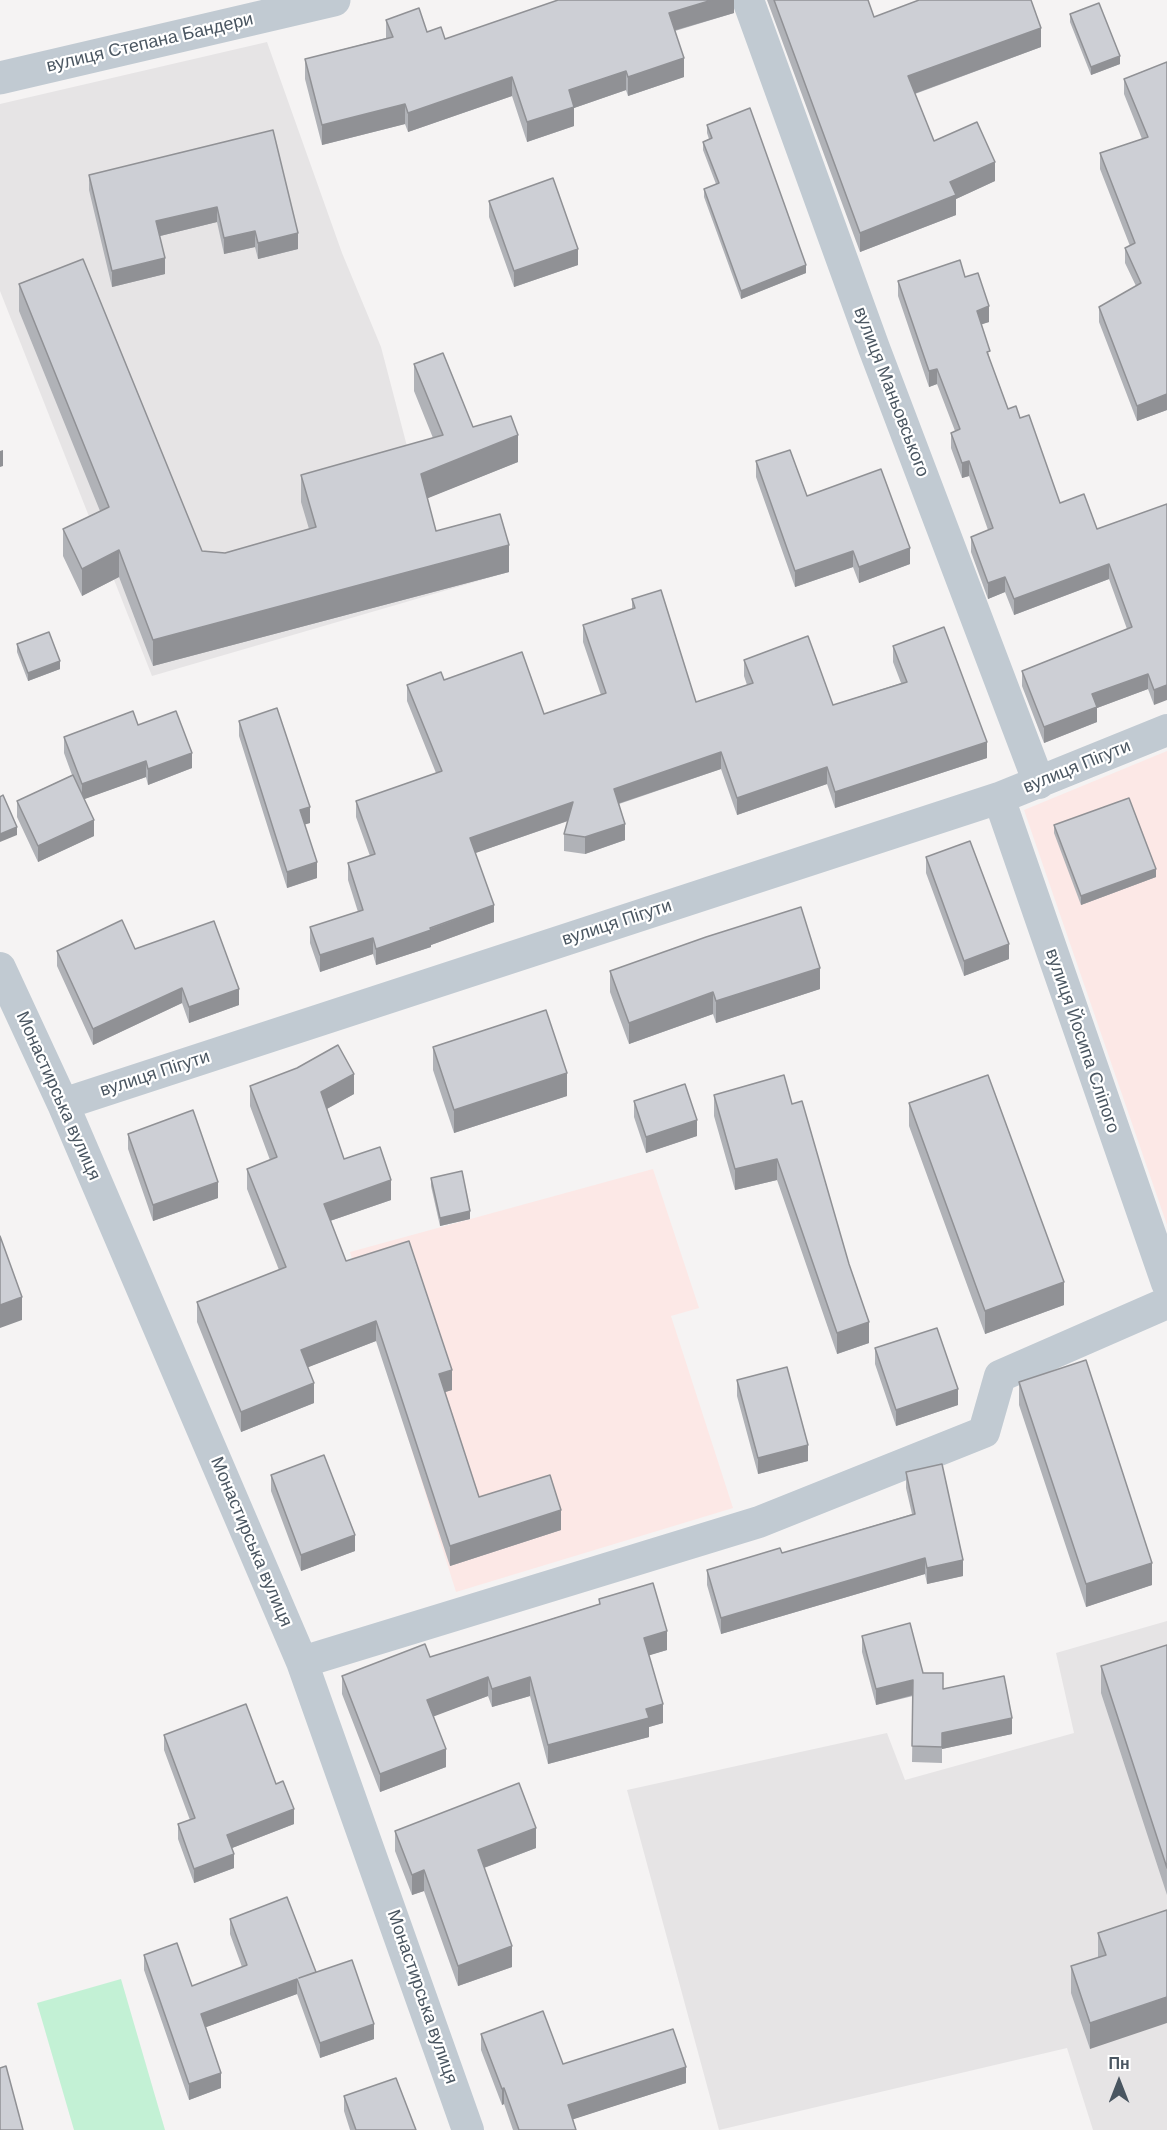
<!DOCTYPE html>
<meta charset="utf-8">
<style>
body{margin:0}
#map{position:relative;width:1167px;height:2130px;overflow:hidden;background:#f5f3f3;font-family:Arial,sans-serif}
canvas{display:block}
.north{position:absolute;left:1089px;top:2052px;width:60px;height:60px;-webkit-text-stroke:4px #fff;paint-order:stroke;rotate:0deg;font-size:16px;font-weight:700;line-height:24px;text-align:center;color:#4a5661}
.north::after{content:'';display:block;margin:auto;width:21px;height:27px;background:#4a5661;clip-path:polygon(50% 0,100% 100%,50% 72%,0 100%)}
</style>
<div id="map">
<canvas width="1167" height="2130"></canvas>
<div class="north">Пн</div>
</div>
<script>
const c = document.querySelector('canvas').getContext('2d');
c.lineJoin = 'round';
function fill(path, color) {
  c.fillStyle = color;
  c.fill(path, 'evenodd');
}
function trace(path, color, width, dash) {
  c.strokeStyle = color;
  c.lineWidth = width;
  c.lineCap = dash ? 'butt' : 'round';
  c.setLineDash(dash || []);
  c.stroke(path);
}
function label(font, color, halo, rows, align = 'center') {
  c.font = font + ' Arial,sans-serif';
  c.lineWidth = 4.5;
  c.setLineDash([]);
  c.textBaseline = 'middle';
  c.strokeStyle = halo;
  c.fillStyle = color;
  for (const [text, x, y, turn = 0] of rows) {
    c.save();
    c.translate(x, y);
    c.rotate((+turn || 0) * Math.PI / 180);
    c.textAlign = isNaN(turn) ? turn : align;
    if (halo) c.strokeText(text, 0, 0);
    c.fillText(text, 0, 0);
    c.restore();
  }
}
fill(new Path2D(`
 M267,42L342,253L381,347L436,557L500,540L509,572L152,676L0,291V104Z
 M1167,1621V2130H1093L1067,2048L719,2130L627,1790L887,1733L905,1780L1074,1733L1056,1653Z`), '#e6e4e5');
fill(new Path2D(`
 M1167,751V1225L1024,810Z
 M653,1169L699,1308L671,1316L733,1508L456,1592L350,1252Z`), '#fce8e6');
fill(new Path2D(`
 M121,1979L165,2130H74L37,2003Z`), '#c3f1d5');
trace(new Path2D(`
 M748,0L874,348L1039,783
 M999,798L1167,1283
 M0,968L63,1104L302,1662L468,2130
 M63,1104L999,798L1167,730
 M302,1662L759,1522L984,1432L1000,1376L1167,1303`), '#c1cad2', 32);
trace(new Path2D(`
 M0,78L334,0`), '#c1cad2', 33);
fill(new Path2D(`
 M734,0V13L675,31L684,77L628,96L626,90L574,108V126L527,142L512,96L408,132L405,124L322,145L305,79V59L386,38V20L427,32L445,39Z
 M767,0H868L874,17L1041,47L915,94L934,141L995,181L956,199V215L860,252Z
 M1070,14L1120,64L1091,75L1070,22Z
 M1167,62V410L1137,421L1099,322V307L1136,286L1125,263V248L1130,246L1100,169V153L1142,139L1124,94V79Z
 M707,125L806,273L741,299L704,197V189L716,184L703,150V142L709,139L707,133Z
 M273,130L298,249L258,259L255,247L224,254L217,222L160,236L165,274L112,287L89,190V175Z
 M489,201L578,265L514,287L489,217Z
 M965,277L989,322L981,324L990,360L1008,409L1020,418L1060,503L1097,529L1167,504L1154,705L1148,689L1097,708V722L1044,743L1022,686V671L1127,629L1109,579L1014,615L1005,592L988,599L971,552V537L988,530L969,476L962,478L951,448V433L955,431L937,384L929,387L898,296V281Z
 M19,284L202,551L225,553L309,529L301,502V475L433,438L414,391V364L473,427L518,462L427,498L436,531L509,572L153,666L119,577L82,596L63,556V529L100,511L19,311Z
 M756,461L807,496L910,564L859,583L853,567L795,587L756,477Z
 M632,599L696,702L747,685L744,676V660L833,705L901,683L893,662V646L987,758L835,808L827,784L737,815L721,769L619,804L625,840L585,854L564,851V834L568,821L475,853L494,922L431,945V947L376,965L373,954L320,972L310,943V927L358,912L348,880V863L370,856L356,817V801L436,773L407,701V685L444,680L544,714L601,695L583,642V625L632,609Z
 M17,644L60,669L28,681L17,652Z
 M239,721L310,823L304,824L317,878L287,888L239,736Z
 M138,725L192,768L148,785L146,777L84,799L94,836L38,862L17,817V801L72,775L64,753V737Z
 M1054,825L1156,877L1081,905L1054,833Z
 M926,857L1009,959L964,976L926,873Z
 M135,949L239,1005L189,1023L182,1003L93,1045L57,966V951Z
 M610,971L820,989L716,1023L713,1014L629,1044L610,992Z
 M433,1047L567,1096L454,1133L433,1070Z
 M250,1086L354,1094L327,1109L344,1159L391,1200L330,1221L346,1261L452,1390L445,1392L479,1497L561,1530L450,1566L376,1341L308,1367L314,1403L241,1432L197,1322V1302L279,1270L247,1189V1169L270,1160L250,1106Z
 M714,1095L792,1104L869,1343L837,1354L777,1180L735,1190L714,1116Z
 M634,1101L697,1136L646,1153L634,1117Z
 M909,1103L1064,1305L985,1334L909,1126Z
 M128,1134L218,1198L153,1221L128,1149Z
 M431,1178L470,1219L440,1226L431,1186Z
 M875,1348L958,1405L896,1426L875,1364Z
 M737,1380L808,1461L758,1474L737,1396Z
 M1019,1382L1152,1585L1086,1607L1019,1405Z
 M906,1472L963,1576L927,1584L925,1574L721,1634L707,1585V1570L782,1553L912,1514L906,1488Z
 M271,1475L355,1551L301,1571L271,1491Z
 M599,1599L667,1650L649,1655L663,1723L649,1727V1737L548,1764L530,1696L492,1707L488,1696L433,1716L446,1767L380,1792L342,1694V1676L430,1657L599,1604Z
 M862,1636L923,1673L943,1689L1012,1734L942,1749V1763L912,1762L913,1696L876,1705L862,1652Z
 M1167,1645V1895L1101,1693V1666Z
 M164,1735L276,1784L294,1824L232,1848L234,1868L194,1883L178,1839V1824L190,1820L164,1750Z
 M395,1831L536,1848L484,1868L512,1967L458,1986L424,1891L412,1895L395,1851Z
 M1167,1910L1090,2049L1071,1993V1966L1098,1958V1933Z
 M230,1919L316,1972L374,2039L320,2058L297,1994L206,2027L221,2088L189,2100L144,1970V1955L192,1986L242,1967L230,1934Z
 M481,2034L563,2064L686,2083L573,2119L576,2130H513L504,2104L502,2105L481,2050Z
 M344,2096L416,2130H350L344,2111Z`), '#b0b2b7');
fill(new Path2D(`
 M712,0H734V13L669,32V13Z
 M1041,28V47L908,96V76Z
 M1120,56V64L1091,75V67Z
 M684,58V77L628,96V77Z
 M626,71V90L574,108V126L527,142V122L569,90Z
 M512,77V96L408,132V113Z
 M405,104V124L322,145V125Z
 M995,162V181L956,199V215L860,252V233L950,182Z
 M217,207V222L156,237V221Z
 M255,231V247L224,254V238Z
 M298,233V249L258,259V243Z
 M578,249V265L514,287V271Z
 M165,258V274L112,287V271Z
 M806,265V273L741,299V291Z
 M989,306V322L977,326V311Z
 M937,369V384L929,387V371Z
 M1167,394V410L1137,421V406Z
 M518,435V462L421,501V474Z
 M3,450V466L0,467V451Z
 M969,461V476L962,478V463Z
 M509,545V572L153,666V640Z
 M910,548V564L859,583V567Z
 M119,550V577L82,596V569Z
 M853,551V567L795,587V571Z
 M1109,564V579L1014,615V599Z
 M1005,577V592L988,599V583Z
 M60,661V669L28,681V673Z
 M1148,674V689L1097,708V722L1044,743V727L1092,694Z
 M1167,685V700L1154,705V690Z
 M987,742V758L835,808V792Z
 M721,752V769L614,805V789Z
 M192,753V768L148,785V769Z
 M146,761V777L82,800V784Z
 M827,767V784L737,815V798Z
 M573,802V819L470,855V838Z
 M310,807V823L300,826V810Z
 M94,820V836L38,862V846Z
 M625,824V840L585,854V837Z
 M17,827V835L0,842V834Z
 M317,862V878L287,888V872Z
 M1156,869V877L1081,905V896Z
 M494,905V922L431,945V947L376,965V949Z
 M373,938V954L320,972V955Z
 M1009,944V959L964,976V961Z
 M820,968V989L716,1023V1001Z
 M182,988V1003L93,1045V1029Z
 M239,989V1005L189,1023V1007Z
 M713,992V1014L629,1044V1023Z
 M567,1073V1096L454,1133V1110Z
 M354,1074V1094L321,1112V1092Z
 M697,1120V1136L646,1153V1137Z
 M777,1159V1180L735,1190V1169Z
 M391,1180V1200L324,1223V1204Z
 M218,1182V1198L153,1221V1205Z
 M470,1211V1219L440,1226V1218Z
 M1064,1282V1305L985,1334V1311Z
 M22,1297V1320L0,1328V1305Z
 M376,1321V1341L301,1370V1350Z
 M869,1322V1343L837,1354V1333Z
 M452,1370V1390L439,1394V1374Z
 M314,1383V1403L241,1432V1412Z
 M958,1389V1405L896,1426V1410Z
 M808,1445V1461L758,1474V1458Z
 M561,1510V1530L450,1566V1546Z
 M355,1535V1551L301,1571V1555Z
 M925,1558V1574L721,1634V1618Z
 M963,1560V1576L927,1584V1568Z
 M1152,1563V1585L1086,1607V1584Z
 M667,1631V1650L644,1657V1638Z
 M488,1677V1696L427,1719V1700Z
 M530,1677V1696L492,1707V1689Z
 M913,1680V1695L876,1705V1689Z
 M663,1704V1723L649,1727V1737L548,1764V1745L646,1709Z
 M1012,1718V1734L942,1749V1763V1733Z
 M446,1749V1767L380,1792V1774Z
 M294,1809V1824L227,1850V1835Z
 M536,1828V1848L478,1870V1850Z
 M234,1854V1868L194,1883V1869Z
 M424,1870V1891L412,1895V1875Z
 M512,1946V1967L458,1986V1966Z
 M297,1979V1994L201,2029V2014Z
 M1167,1997V2023L1090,2049V2023Z
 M374,2024V2039L320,2058V2043Z
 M686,2067V2083L568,2121V2105Z
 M221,2073V2088L189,2100V2084Z
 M504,2088V2104L502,2105V2089Z`), '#909195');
const building = new Path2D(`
 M558,0H712L669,13L684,58L628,77L626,71L569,90L574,107L527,122L512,77L408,113L405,104L322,125L305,59L393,37L386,20L419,8L427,32L441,27L445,39Z
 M774,0H868L874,17L919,0H1031L1041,28L908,76L934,141L977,122L995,162L950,182L956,195L860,233Z
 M1099,3L1120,56L1091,67L1070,14Z
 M1167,62V394L1137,406L1099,307L1141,283L1125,248L1135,243L1100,153L1148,137L1124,79Z
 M750,108L806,265L741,291L704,189L719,183L703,142L712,138L707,125Z
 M273,130L298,233L258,243L255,231L224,238L217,207L156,221L165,258L112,271L89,175Z
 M553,178L578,249L514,271L489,201Z
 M83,259L202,551L225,553L316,527L301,475L443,435L414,364L443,353L473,427L511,416L518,435L421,474L436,531L500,514L509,545L153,640L119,550L82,569L63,529L109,507L19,284Z
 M960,260L965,277L978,273L989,306L977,311L990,351L987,352L1008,409L1016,406L1020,418L1029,415L1060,503L1084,494L1097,529L1167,504V685L1154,690L1148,674L1092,694L1097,707L1044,727L1022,671L1132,627L1109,564L1014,599L1005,577L988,583L971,537L993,528L969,461L962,463L951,433L960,429L937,369L929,371L898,281Z
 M790,450L807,496L881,469L910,548L859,567L853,551L795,571L756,461Z
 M661,590L696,702L753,683L744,660L808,636L833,705L907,682L893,646L944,627L987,742L835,792L827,767L737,798L721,752L614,789L625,824L585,837L564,834L573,802L470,838L494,905L430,928L431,930L376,949L373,938L320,955L310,927L363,910L348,863L375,854L356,801L442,771L407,685L441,672L444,680L522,652L544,714L606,693L583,625L635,608L632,599Z
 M49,632L60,661L28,673L17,644Z
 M277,708L310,807L300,810L317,862L287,872L239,721Z
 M133,711L138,725L176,711L192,753L148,769L146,761L82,784L64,737Z
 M73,775L94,820L38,846L17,801Z
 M3,795L17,827L0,834V797Z
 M1129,798L1156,869L1081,896L1054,825Z
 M970,841L1009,944L964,961L926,857Z
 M801,907L820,968L716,1001L713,992L629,1023L610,971L706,937Z
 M122,920L135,949L214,921L239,989L189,1007L182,988L93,1029L57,951Z
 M546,1010L567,1073L454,1110L433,1047Z
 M338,1045L354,1074L321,1092L344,1159L380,1147L391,1180L324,1204L346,1261L409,1241L452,1370L439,1374L479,1497L550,1475L561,1510L450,1546L376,1321L301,1350L314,1383L241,1412L197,1302L286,1267L247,1169L277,1157L250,1086L297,1068Z
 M784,1075L792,1104L802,1101L849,1264L869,1322L837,1333L777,1159L735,1169L714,1095Z
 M988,1075L1064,1282L985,1311L909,1103Z
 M685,1084L697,1120L646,1137L634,1101Z
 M193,1110L218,1182L153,1205L128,1134Z
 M462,1171L470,1211L440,1218L431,1178Z
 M0,1236L22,1297L0,1305Z
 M937,1328L958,1389L896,1410L875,1348Z
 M1086,1360L1152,1563L1086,1584L1019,1382Z
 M787,1367L808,1445L758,1458L737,1380Z
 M324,1455L355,1535L301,1555L271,1475Z
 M942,1464L963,1560L927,1568L925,1558L721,1618L707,1570L780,1548L782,1553L915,1514L906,1472Z
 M653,1583L667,1631L644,1638L663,1704L646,1709L649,1718L548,1745L530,1677L492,1689L488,1677L427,1700L446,1749L380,1774L342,1676L425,1644L430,1657L600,1604L599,1599Z
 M910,1623L923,1673H943V1689L1004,1676L1012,1718L942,1733V1747L912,1746L913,1680L876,1689L862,1636Z
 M1167,1645V1868L1101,1666Z
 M246,1704L276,1784L283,1781L294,1809L227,1835L234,1854L194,1869L178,1824L195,1818L164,1735Z
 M519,1783L536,1828L478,1850L512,1946L458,1966L424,1870L412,1875L395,1831Z
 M287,1897L316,1972L299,1978L352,1960L374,2024L320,2043L297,1979L201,2014L221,2073L189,2084L144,1955L177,1943L192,1986L247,1965L230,1919Z
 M1167,1910V1997L1090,2023L1071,1966L1106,1955L1098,1933Z
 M543,2011L563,2064L673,2029L686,2067L568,2105L576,2130H519L504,2088L502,2089L481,2034Z
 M6,2066L23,2130H0V2068Z
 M396,2078L416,2130H356L344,2096Z`);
fill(building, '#cdcfd5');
trace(building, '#909195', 1.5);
label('18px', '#4a5661', '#fff', [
 ["вулиця Степана Бандери",150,43,-13],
 ["вулиця Маньовського",891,392,69],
 ["вулиця Пігути",1077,767,-22],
 ["вулиця Пігути",617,923,-18],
 ["вулиця Йосипа Сліпого",1082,1041,71],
 ["вулиця Пігути",155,1074,-18],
 ["Монастирська вулиця",58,1096,66],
 ["Монастирська вулиця",251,1542,67],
 ["Монастирська вулиця",422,1997,71]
]);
</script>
